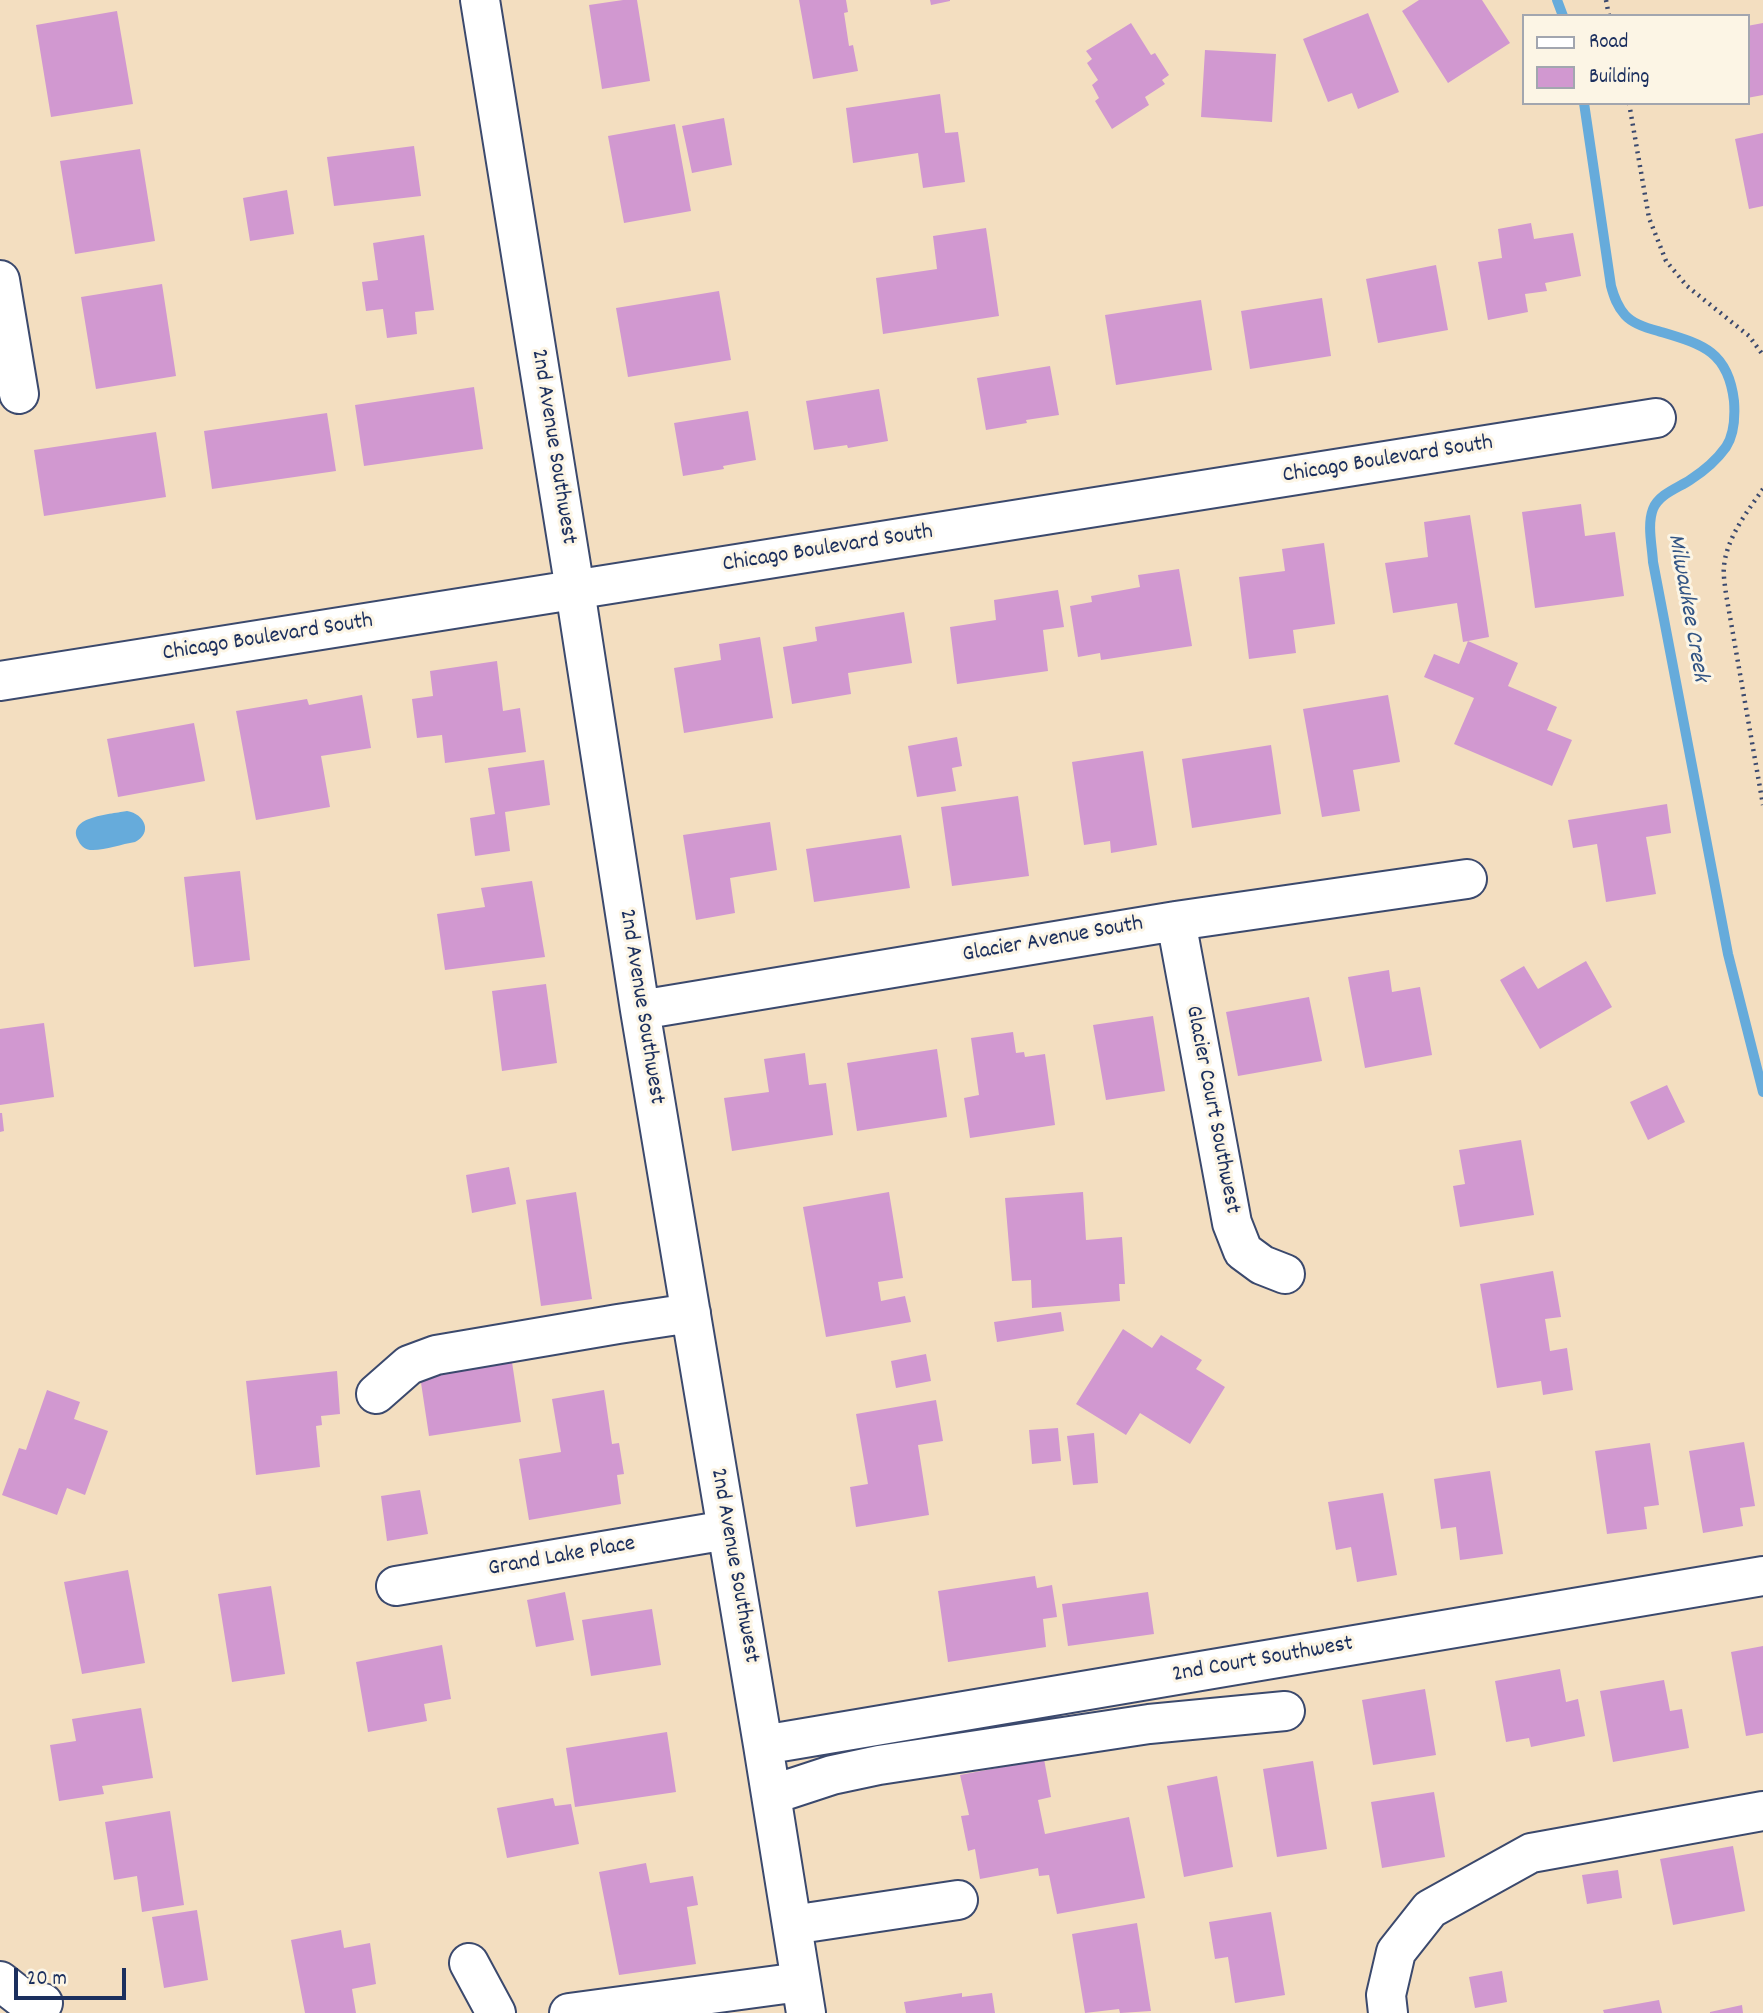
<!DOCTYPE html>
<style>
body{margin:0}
#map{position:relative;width:1763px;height:2013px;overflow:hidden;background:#f3dec0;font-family:Dekko,sans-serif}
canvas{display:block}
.legend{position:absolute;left:1522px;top:14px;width:228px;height:91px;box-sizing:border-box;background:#fcf5e5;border:2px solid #a2a6af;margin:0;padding:9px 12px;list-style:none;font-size:21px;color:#1b2f5e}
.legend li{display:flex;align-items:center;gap:14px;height:35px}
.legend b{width:35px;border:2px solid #a2a6af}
.scale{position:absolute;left:14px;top:1968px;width:112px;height:32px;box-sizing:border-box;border:4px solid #1b2f5e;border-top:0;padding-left:9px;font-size:21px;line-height:24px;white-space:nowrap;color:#1b2f5e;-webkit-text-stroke:5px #fcf5e5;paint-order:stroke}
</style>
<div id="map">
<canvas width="1763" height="2013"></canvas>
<ul class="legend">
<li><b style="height:9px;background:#fff"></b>Road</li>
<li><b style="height:19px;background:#d198d0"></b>Building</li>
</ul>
<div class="scale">20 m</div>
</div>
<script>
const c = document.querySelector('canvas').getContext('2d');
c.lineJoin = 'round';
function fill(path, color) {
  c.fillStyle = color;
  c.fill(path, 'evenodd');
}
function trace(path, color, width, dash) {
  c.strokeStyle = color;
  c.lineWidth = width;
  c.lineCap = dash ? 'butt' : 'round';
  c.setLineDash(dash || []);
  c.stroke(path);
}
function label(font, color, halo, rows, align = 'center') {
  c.font = font + ' Dekko,sans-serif';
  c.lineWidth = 6;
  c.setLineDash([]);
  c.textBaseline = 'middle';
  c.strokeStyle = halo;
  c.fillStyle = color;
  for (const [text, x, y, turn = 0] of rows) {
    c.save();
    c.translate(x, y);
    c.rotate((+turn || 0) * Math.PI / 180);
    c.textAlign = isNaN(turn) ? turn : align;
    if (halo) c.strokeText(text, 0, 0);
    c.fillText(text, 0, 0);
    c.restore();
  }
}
fill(new Path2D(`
 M127,811C145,814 153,833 135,842C121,844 104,851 90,850C84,849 80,845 78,840C66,816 113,814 127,811Z`), '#66abdb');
trace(new Path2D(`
 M1557,0L1563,16
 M1584,103L1611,286C1614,297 1617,306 1625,315C1633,324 1646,328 1658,331C1701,344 1728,350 1734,401C1735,415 1734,435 1726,447C1716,461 1704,471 1690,480C1678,488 1659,494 1653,509C1647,525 1652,545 1653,562L1728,954L1763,1092`), '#66abdb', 10);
fill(new Path2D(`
 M623,0H637L650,81L602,89L589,5Z
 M799,0H846L848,12L844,13L849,46L853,45L858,71L813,79Z
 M930,0H950V1L931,5Z
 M1419,0H1482L1510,43L1448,83L1402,11Z
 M117,11L133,104L51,117L36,25Z
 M1368,13L1399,92L1358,109L1352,93L1328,102L1303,39Z
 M1131,23L1151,55L1155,53L1169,75L1162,80L1165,84L1145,97L1149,105L1112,129L1095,101L1099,98L1092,85L1098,80L1087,63L1092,59L1086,51Z
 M1763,23V95L1747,98V26Z
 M1205,50L1276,54L1272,122L1201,117Z
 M940,94L945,133L958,132L965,182L923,188L918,153L853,163L846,108Z
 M724,118L732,165L692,173L682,126Z
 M675,124L691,211L624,223L608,136Z
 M1763,133V206L1749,209L1735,139Z
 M414,146L421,196L334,206L327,157Z
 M140,149L155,241L75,254L60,161Z
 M287,190L294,234L250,241L243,198Z
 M1531,223L1534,239L1573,233L1581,276L1545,283L1547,291L1525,294L1528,312L1488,320L1478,262L1502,258L1498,229Z
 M986,228L999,316L883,334L876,278L937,269L933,236Z
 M424,235L434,310L415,312L417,334L387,338L383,309L366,311L362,282L378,280L373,243Z
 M1436,265L1448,330L1378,343L1366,279Z
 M162,284L176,376L96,389L81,297Z
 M719,291L731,360L628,377L616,308Z
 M1322,298L1331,356L1250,369L1241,311Z
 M1201,300L1212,370L1116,385L1105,315Z
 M1050,366L1059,415L1026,420L1027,423L986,430L977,378Z
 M474,387L483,449L364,466L355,405Z
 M879,389L888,441L848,448L847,445L814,450L806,401Z
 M748,411L756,460L723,466L724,469L683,476L674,423Z
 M327,413L336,471L212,489L204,431Z
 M156,432L166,497L44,516L34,450Z
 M1581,504L1585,536L1615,532L1624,596L1535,608L1522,512Z
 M1470,515L1489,637L1463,642L1457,603L1393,613L1385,563L1428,557L1424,522Z
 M1324,543L1335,624L1293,630L1296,653L1249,659L1239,577L1285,571L1282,549Z
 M1179,569L1192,646L1101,660L1100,653L1078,657L1070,606L1092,602L1091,596L1140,587L1138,575Z
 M1058,590L1064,627L1043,630L1048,671L957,684L950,627L996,620L994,600Z
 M904,612L912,663L848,673L851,694L792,704L783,647L817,641L815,627Z
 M760,637L773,718L684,733L674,668L721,660L719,644Z
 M1468,641L1518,663L1508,686L1557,707L1547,730L1572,740L1552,786L1454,744L1474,698L1424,677L1434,654L1459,664Z
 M497,661L503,711L520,708L526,752L445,763L442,735L417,738L412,699L433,696L430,671Z
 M362,695L371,748L321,756L330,807L256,820L236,711L307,699L309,705Z
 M1388,695L1400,762L1353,770L1360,811L1322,817L1303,709Z
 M194,723L205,781L118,797L107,739Z
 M957,737L962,766L952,768L956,791L917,797L908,746Z
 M1271,745L1281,814L1192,828L1182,759Z
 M1143,751L1157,845L1111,853L1110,841L1084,845L1072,762Z
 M544,760L550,805L505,812L510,851L475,856L470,818L495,814L488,768Z
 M1018,796L1029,876L952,886L941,807Z
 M1667,804L1671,833L1646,837L1656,894L1606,902L1597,844L1573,848L1568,820Z
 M770,822L777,870L730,878L735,913L696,920L683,835Z
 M901,835L910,888L814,902L806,849Z
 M240,871L250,960L194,967L184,877Z
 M532,881L545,957L445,970L437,914L485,907L481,888Z
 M1586,961L1612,1007L1540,1049L1500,980L1524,966L1538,989Z
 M1389,970L1392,992L1420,987L1432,1055L1365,1068L1348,977Z
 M546,984L557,1063L502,1071L492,991Z
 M1309,997L1322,1061L1238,1076L1226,1012Z
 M1153,1016L1165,1091L1106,1100L1093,1025Z
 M44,1023L54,1097L0,1105V1029Z
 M1013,1032L1016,1053L1024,1052L1025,1057L1045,1054L1055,1125L970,1138L964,1098L979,1095L971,1038Z
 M937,1049L947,1117L857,1131L847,1063Z
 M805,1053L809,1085L826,1083L833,1135L732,1151L724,1098L769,1092L764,1059Z
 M1667,1085L1685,1122L1648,1140L1630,1102Z
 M0,1113H2L4,1131L0,1132Z
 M1521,1140L1534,1215L1460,1227L1453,1186L1465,1184L1459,1150Z
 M509,1167L516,1204L472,1213L466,1175Z
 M576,1192L592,1299L541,1306L526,1200Z
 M889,1192L903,1278L878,1282L881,1301L905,1296L911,1322L826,1337L803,1207Z
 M1083,1192L1086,1240L1122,1237L1125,1284H1119L1120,1301L1032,1308L1031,1280L1012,1281L1005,1198Z
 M1553,1271L1561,1317L1545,1319L1550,1351L1567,1348L1573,1390L1543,1395L1541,1381L1497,1388L1480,1284Z
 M1061,1312L1064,1331L997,1342L994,1322Z
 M1123,1329L1152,1348L1161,1335L1202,1360L1196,1369L1225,1387L1190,1444L1140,1413L1126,1435L1076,1404Z
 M926,1354L931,1381L896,1388L891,1361Z
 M512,1362L521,1422L429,1436L420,1376Z
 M337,1371L340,1414L321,1416L322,1425L316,1426L320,1467L256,1475L246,1381Z
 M47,1390L80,1402L74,1419L108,1431L85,1495L67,1488L57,1515L2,1495L19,1448L26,1450Z
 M604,1390L612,1444L619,1443L624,1474L617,1475L621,1504L529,1520L519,1459L561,1452L552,1399Z
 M936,1400L943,1441L918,1445L929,1515L856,1527L850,1487L868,1484L856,1414Z
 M1058,1428L1061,1461L1032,1464L1029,1430Z
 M1094,1433L1098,1483L1073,1485L1067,1436Z
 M1744,1442L1755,1506L1740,1508L1743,1526L1703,1533L1689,1451Z
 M1650,1443L1659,1505L1644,1507L1647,1529L1607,1534L1595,1451Z
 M1490,1471L1503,1554L1460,1560L1456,1527L1441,1529L1434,1479Z
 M420,1490L428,1534L387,1541L381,1496Z
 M1383,1493L1397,1575L1357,1582L1351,1547L1336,1550L1328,1502Z
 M128,1570L145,1663L82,1674L64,1582Z
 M1035,1576L1037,1588L1052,1585L1057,1617L1043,1619L1046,1647L948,1662L938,1591Z
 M271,1586L285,1674L232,1682L218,1594Z
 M565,1592L574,1640L536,1647L527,1600Z
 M1148,1592L1154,1634L1068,1646L1062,1604Z
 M652,1609L661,1665L591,1676L582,1620Z
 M442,1645L451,1699L424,1704L427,1721L368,1732L356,1662Z
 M1763,1646V1733L1746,1736L1731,1652Z
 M1560,1669L1566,1702L1578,1699L1585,1736L1531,1747L1529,1738L1506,1742L1495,1681Z
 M1664,1680L1670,1711L1682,1709L1689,1748L1613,1762L1600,1691Z
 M1425,1689L1436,1755L1373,1765L1362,1700Z
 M141,1708L153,1778L102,1786L104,1794L59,1801L50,1745L76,1741L72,1719Z
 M667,1732L676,1792L575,1807L566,1748Z
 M1044,1759L1051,1797L1038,1800L1045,1834L1129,1817L1145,1898L1057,1914L1049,1875L1039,1876L1038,1868L980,1879L975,1849L968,1851L961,1816L969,1815L960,1775Z
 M1313,1761L1327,1849L1277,1857L1263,1769Z
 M1217,1776L1233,1867L1184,1877L1167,1786Z
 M1434,1792L1445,1857L1382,1868L1371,1802Z
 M553,1798L555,1806L571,1804L579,1844L507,1858L497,1808Z
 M170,1811L184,1905L142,1912L137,1876L114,1880L105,1822Z
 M1733,1846L1745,1911L1673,1925L1660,1859Z
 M646,1863L650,1883L693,1876L698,1905L687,1907L696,1964L619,1975L599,1872Z
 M1618,1870L1622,1898L1587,1904L1582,1875Z
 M197,1910L208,1980L164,1988L152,1917Z
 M1271,1912L1285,1995L1235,2003L1228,1957L1215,1959L1209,1922Z
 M1137,1923L1151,2011L1120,2013L1119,2009L1085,2013L1072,1934Z
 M341,1930L344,1948L370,1943L376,1984L352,1989L356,2013H305L291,1940Z
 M1502,1971L1507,2002L1475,2008L1469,1977Z
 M962,1993V1997L992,1993L995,2013H906L904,2002Z
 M1659,2000L1662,2013H1604L1603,2010Z
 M1742,2005L1743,2013H1710V2012Z`), '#d198d0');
const minor = new Path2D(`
 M480,0L575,590L640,1010L763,1745L806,2013
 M0,280L19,394
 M0,681L1656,418
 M1176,921L1232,1223L1243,1251L1262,1265L1285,1274
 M640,1010L1176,921L1467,879
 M376,1394L409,1365L436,1355L618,1324L691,1313
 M396,1586L727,1530
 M763,1745L1763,1576
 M771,1795L832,1775L879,1765L1149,1724L1285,1711
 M792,1925L958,1900
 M469,1963L496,2013
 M0,1981L23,1999L43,2003
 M569,2013L800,1982
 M1388,2013L1386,1995L1396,1952L1430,1909L1531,1853L1763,1811`);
trace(minor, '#3b496d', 42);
trace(new Path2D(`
 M1606,0L1609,16
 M1629,103L1649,218L1666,261L1687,286L1749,336L1763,355
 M1763,489C1747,512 1727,537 1724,566C1723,575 1725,585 1726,594L1763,805`), '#3b496d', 4.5, [2, 5]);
trace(minor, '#fff', 38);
label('23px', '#1b2f5e', '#fcf5e5', [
 ["2nd Avenue Southwest",552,447,81],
 ["Chicago Boulevard South",1388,461,-9],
 ["Chicago Boulevard South",828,550,-9],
 ["Chicago Boulevard South",268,639,-9],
 ["Glacier Avenue South",1053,941,-10],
 ["2nd Avenue Southwest",640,1007,81],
 ["Glacier Court Southwest",1211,1110,79],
 ["Grand Lake Place",562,1558,-10],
 ["2nd Avenue Southwest",733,1566,80],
 ["2nd Court Southwest",1263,1661,-10]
]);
label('italic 24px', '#325484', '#fcf5e5', [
 ["Milwaukee Creek",1686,608,80]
]);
</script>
